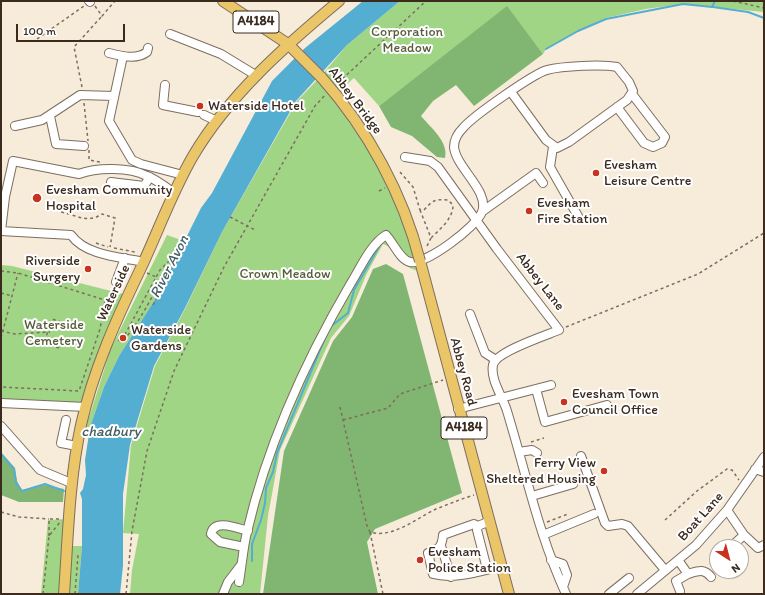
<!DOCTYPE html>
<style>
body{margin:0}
#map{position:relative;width:765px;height:595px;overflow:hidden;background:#f7ebda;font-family:Itim,sans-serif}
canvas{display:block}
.frame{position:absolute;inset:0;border:2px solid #3b2a1e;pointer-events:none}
.north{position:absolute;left:709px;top:539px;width:40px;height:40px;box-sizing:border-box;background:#fff;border:1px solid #b1aaa5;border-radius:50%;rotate:144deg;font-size:11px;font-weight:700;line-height:16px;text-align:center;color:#3b2a1e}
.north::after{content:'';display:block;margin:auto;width:14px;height:18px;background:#c8321e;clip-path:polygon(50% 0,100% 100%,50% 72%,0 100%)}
.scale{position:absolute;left:16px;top:24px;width:109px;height:18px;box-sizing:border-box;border:2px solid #3b2a1e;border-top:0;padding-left:5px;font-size:12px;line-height:14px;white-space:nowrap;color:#3b2a1e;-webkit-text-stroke:3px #fff;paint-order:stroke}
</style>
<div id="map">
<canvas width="765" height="595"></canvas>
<div class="frame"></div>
<div class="north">N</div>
<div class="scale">100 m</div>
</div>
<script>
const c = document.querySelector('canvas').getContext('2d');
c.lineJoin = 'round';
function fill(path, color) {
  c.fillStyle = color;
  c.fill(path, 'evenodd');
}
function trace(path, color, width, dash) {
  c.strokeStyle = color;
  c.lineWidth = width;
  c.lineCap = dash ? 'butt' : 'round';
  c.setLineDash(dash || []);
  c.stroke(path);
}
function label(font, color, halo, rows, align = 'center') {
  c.font = font + ' Itim,sans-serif';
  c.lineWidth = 4;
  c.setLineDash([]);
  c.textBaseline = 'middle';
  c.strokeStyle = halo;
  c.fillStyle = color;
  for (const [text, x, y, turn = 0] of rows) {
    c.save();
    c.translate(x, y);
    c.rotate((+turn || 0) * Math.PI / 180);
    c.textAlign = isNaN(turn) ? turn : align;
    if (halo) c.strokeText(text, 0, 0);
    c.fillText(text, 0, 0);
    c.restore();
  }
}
fill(new Path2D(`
 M400,1H764V12L683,4L646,9L606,18L578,31L546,49L543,54L507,7L379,106L354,78L339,91L322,75L347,45Z
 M319,78L351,114L402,211L421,272C407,268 396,261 390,247L383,244L367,273L349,316L331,338L280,450L268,516L260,594H130L132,570L139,534L123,533L131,445L155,366L185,309L222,232L297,101Z
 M167,235L184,241L156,298L119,356L104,387L90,427H86L111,348Z
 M1,265L12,266L127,295L86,407L1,403Z
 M69,519L68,546H82L78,594H41L48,520Z`), '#a0d585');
fill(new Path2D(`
 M507,6L543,54L474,106L456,85L433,101L421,116C431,128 449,142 445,158L437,157L412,136L391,127L379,106Z
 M386,264L403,274L462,493L375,529L367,542L378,594H263L284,451L333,341L352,317L373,269Z
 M1,452L15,468L17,481L22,490L45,485L64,489L63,502H19L1,495Z`), '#80b672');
fill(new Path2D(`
 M363,1H400L347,45L296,101L222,232L185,308L154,366L130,445L123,494V566L120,594H78L82,546V499L80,493L83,489L86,475L85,460L90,427L104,387L119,356L156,298L201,208L212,193L272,81L305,48Z`), '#54aed2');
trace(new Path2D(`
 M713,7L748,12L764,18
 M546,49L578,31L606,19L683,4L712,7L715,1
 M330,327L348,313L354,290L380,245
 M1,454L14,469L16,483L22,491L45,484L64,491
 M252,561V544L261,520L265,503L266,488L273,472L277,453L325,338`), '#54aed2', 2);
const minor = new Path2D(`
 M89,1L90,2
 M170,34L221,54L257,76
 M109,53C121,56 137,60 147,52L148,48
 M123,56L109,121L132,160L141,164L183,175
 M165,85L163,105L198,112
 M617,107L644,143L653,147L662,143L665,137L632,94
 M204,115L217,121
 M50,116L56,144L84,146
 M15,126L42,120L80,95L114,96
 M553,147L550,167L579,218
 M405,157L430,161L438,167L497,249L559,330C547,335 495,352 493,365C490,380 503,397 507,411C526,473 539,536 566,594
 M111,182L144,186L150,177
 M483,211L536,173L543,183
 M144,262C121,257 86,256 71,235L1,231L5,197L13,161L79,174C97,167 130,167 147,176C157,180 166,187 174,193
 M116,282L125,258
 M470,314L485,353L496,360
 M536,389L545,422L607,405
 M1,403L86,407
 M458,409L551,385
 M66,420L61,443L77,446
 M1,426L40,470L71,483
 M519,452L532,450L537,453
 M581,456L605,523L608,526L622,524L628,526L665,570
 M755,469L764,472
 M532,496L573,484
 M727,510L744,535L733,545
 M478,526L474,524L443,535C442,547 439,549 428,553L433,574C455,580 480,571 502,566
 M543,535L594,514
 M744,535L758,548L764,545
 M441,546L451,577
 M244,547L220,542L211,534C214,518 237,528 248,531
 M551,560L563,564L567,575L563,587
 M678,560L688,574C698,571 704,568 711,577
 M487,569L477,530L478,526L490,521
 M239,582C242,565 243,548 247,532C267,446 307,358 351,283C361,267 370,245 386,235C393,242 400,260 410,262C426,265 476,227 482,212C490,191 456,168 454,147C454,140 458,133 463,128C473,116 533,74 547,70C562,66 602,64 617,67L629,82L633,91L627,100L569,142L557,148L546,140L511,92
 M680,591L676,581L688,574
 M223,594L228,582L241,565
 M609,594L629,578
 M637,594L696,545L727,510L764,457`);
const major = new Path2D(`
 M223,1L288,44L322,78
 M420,261L509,594
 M64,594C68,538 69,481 81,425C93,371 116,320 140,270C158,232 172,192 193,156C229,95 285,46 339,1`);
trace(minor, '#7d6e60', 10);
trace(major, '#7d6e60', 12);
trace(new Path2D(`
 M733,1L764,8
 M95,6L102,16L115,1
 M37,39L84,6
 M338,83L426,1
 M82,87L74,47L102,16
 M84,103L88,141
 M89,150V160L100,162
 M400,172L413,187L420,210H424C433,200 435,199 448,200L453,205C453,219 440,229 431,238
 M379,191L385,188
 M420,210L431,238L426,248
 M61,212C77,215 87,224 102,214L115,218L110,247
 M230,217L255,230
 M96,243L108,247
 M114,248L135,252
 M172,264L170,263L175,265
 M1,271L18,273L105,300L100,329L79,391L1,387
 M147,273L156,277
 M1,293L12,296
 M153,305L178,258
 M566,327L698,274L764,233
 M1,331L15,334L50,332
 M1,338L18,273
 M118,340L121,341C137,332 169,264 178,245
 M122,340L160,270L172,258
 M59,348L44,343L52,319L67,324
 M340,407L367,526L370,532C392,539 417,518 436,509C449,504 461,499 474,495
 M343,420L388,408L400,394L443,380
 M531,442L544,438
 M1,512L19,517L49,519
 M665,520L697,491L727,469L732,470L739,480
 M547,522L568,514
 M370,532L383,594
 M49,536V519H60
 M43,594L49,536L60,522
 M75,594L78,555H75
 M126,594L132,531L147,451L174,371L224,267L315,106L325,95`), '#7d6e60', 1.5, [3, 3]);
trace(minor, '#fff', 8);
trace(major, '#eac669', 10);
const majorBridge = new Path2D(`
 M322,78C368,130 403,194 420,261`);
trace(majorBridge, '#7d6e60', 12, []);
trace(majorBridge, '#eac669', 10);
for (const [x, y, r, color] of [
 [200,106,4,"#c8321e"],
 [596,173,4,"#c8321e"],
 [37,198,5,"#c8321e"],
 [529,211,4,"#c8321e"],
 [88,269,4,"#c8321e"],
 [123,338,4,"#c8321e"],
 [564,402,4,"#c8321e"],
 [604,471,4,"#c8321e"],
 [420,560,4,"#c8321e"]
]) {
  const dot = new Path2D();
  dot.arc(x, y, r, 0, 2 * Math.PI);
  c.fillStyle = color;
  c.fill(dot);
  trace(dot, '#fff', 1.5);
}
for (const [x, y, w] of [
 [256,22,46],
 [464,428,46]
]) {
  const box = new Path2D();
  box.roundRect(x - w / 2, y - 11, w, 22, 3);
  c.fillStyle = '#fff';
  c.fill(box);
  trace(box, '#3b2a1e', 1);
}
label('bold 13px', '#3b2a1e', null, [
 ["A4184",256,22],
 ["A4184",464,428]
]);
label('14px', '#595d3d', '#fff', [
 ["Corporation",407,32],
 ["Meadow",407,48],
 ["Crown Meadow",285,274],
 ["Waterside",54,325],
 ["Cemetery",54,341]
]);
label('14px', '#3b2a1e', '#fff', [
 ["Abbey Bridge",355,101,53],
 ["Abbey Lane",540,282,52],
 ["Waterside",114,293,-65],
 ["Abbey Road",463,372,75],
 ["Boat Lane",701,517,-48]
]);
label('14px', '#3b2a1e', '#fff', [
 ["Waterside Hotel",208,106],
 ["Evesham",604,165],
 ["Leisure Centre",604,181],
 ["Evesham Community",46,190],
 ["Hospital",46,206],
 ["Evesham",537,203],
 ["Fire Station",537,219],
 ["Riverside",80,261,"right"],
 ["Surgery",80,277,"right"],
 ["Waterside",131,330],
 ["Gardens",131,346],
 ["Evesham Town",572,394],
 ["Council Office",572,410],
 ["Ferry View",596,463,"right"],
 ["Sheltered Housing",596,479,"right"],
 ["Evesham",428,552],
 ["Police Station",428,568]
], 'left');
label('italic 15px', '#455f66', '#fff', [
 ["River Avon",170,267,-63],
 ["chadbury",111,432]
]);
</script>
